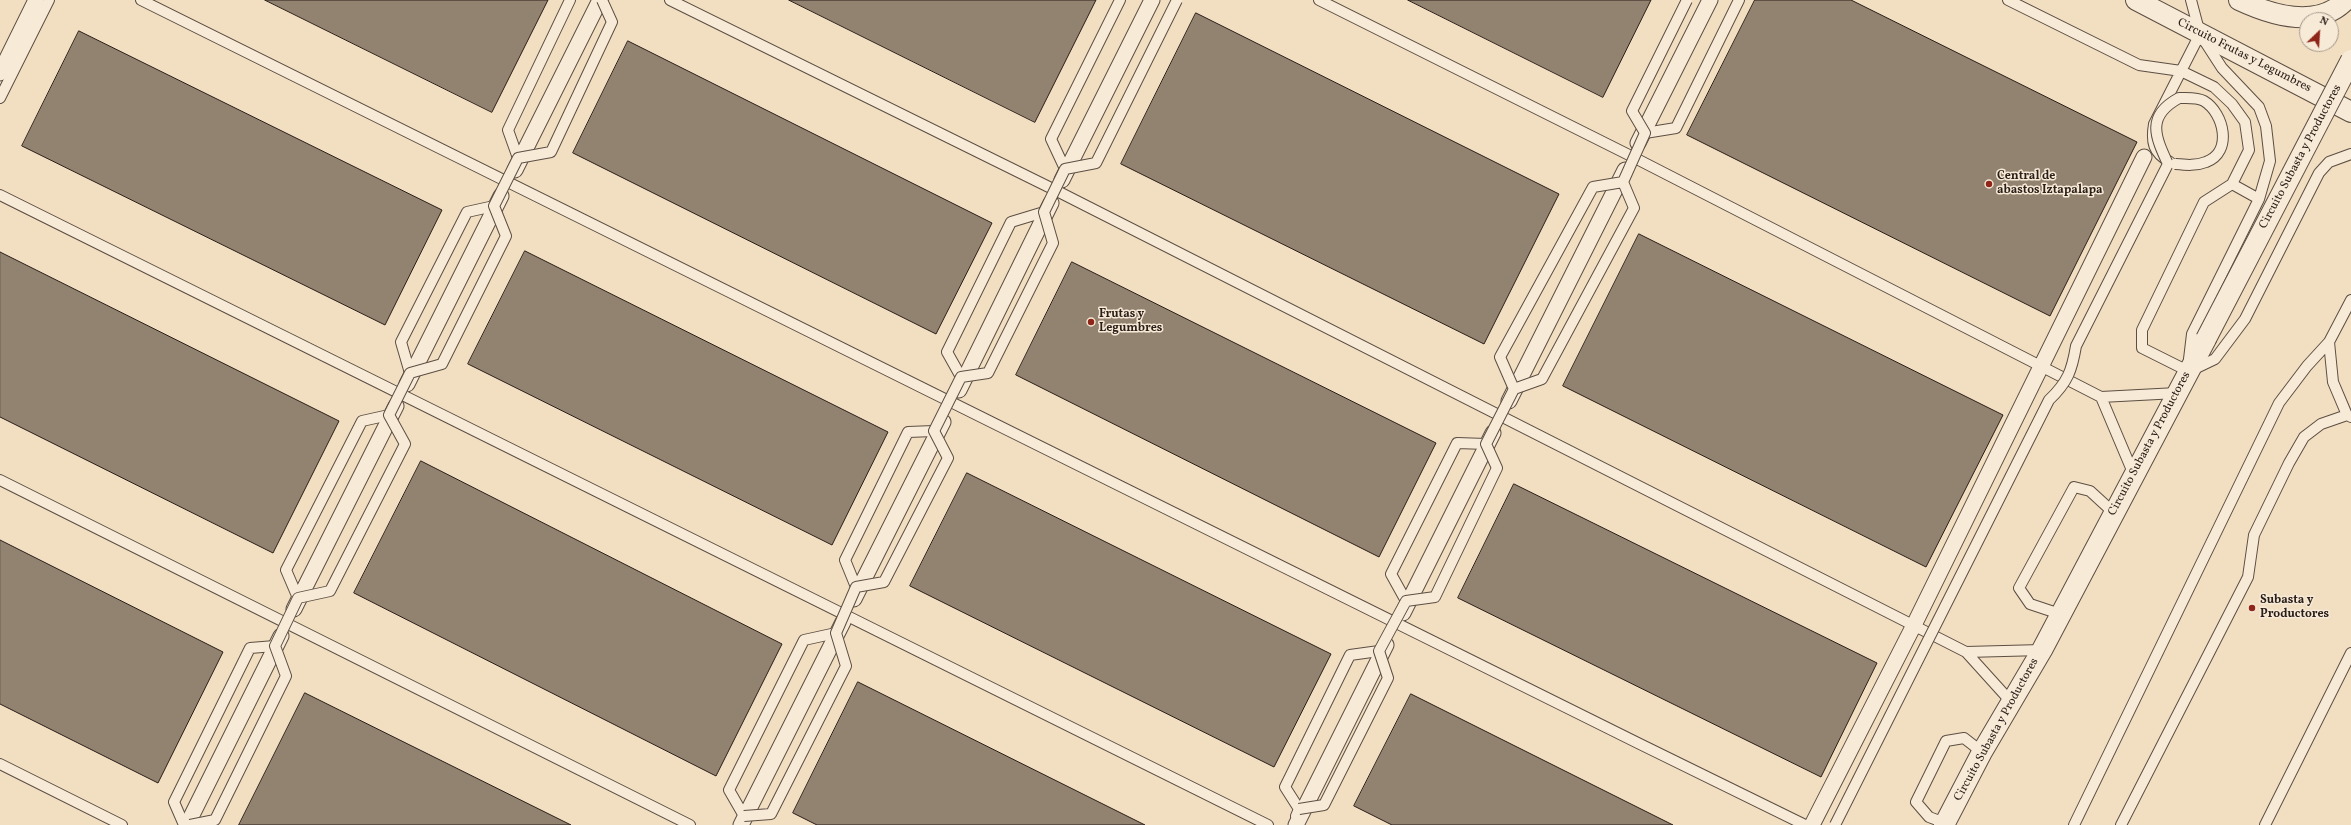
<!DOCTYPE html>
<style>
body{margin:0}
#map{position:relative;width:2351px;height:825px;overflow:hidden;background:#f2dfc2;font-family:Vollkorn,serif}
canvas{display:block}
.north{position:absolute;left:2299px;top:12px;width:40px;height:40px;box-sizing:border-box;background:#f7ead7;border:1px solid #a5988b;border-radius:50%;rotate:25deg;font-size:11px;font-weight:700;line-height:16px;text-align:center;color:#2a1e18}
.north::after{content:'';display:block;margin:auto;width:14px;height:18px;background:#8f2418;clip-path:polygon(50% 0,100% 100%,50% 72%,0 100%)}
</style>
<div id="map">
<canvas width="2351" height="825"></canvas>
<div class="north">N</div>
</div>
<script>
const c = document.querySelector('canvas').getContext('2d');
c.lineJoin = 'round';
function fill(path, color) {
  c.fillStyle = color;
  c.fill(path, 'evenodd');
}
function trace(path, color, width, dash) {
  c.strokeStyle = color;
  c.lineWidth = width;
  c.lineCap = dash ? 'butt' : 'round';
  c.setLineDash(dash || []);
  c.stroke(path);
}
function label(font, color, halo, rows, align = 'center') {
  c.font = font + ' Vollkorn,serif';
  c.lineWidth = 3;
  c.setLineDash([]);
  c.textBaseline = 'middle';
  c.strokeStyle = halo;
  c.fillStyle = color;
  for (const [text, x, y, turn = 0] of rows) {
    c.save();
    c.translate(x, y);
    c.rotate((+turn || 0) * Math.PI / 180);
    c.textAlign = isNaN(turn) ? turn : align;
    if (halo) c.strokeText(text, 0, 0);
    c.fillText(text, 0, 0);
    c.restore();
  }
}
const building = new Path2D(`
 M265,0H548L492,112Z
 M789,0H1096L1035,122Z
 M1408,0H1651L1603,97Z
 M1755,0H1851L2137,142L2050,316L1687,135Z
 M1196,13L1559,194L1484,344L1121,164Z
 M79,31L442,210L385,325L22,146Z
 M628,41L992,223L936,334L573,153Z
 M1639,234L2003,415L1926,567L1563,386Z
 M525,251L888,432L832,545L468,364Z
 M0,252L339,421L273,553L0,417Z
 M1072,262L1436,443L1379,557L1016,375Z
 M421,461L782,644L716,776L354,593Z
 M967,473L1331,654L1274,767L910,586Z
 M1514,484L1877,663L1821,777L1458,598Z
 M0,540L223,652L158,783L0,704Z
 M858,682L1145,825H817L793,813Z
 M305,693L571,825H239Z
 M1411,694L1673,825H1392L1354,806Z`);
fill(building, '#928270');
trace(building, '#2a1e18', 1);
const service = new Path2D(`
 M141,0C697,273 1249,553 1805,825
 M670,0L1057,191L1966,652L2013,704
 M1319,0L1631,156L2101,397L2177,393
 M2008,0L2139,65L2181,71L2214,87L2232,104L2245,122L2249,150L2232,184
 M0,98L49,0
 M1645,133L1676,128L1739,0
 M518,158L508,130L570,0
 M2170,162C2153,153 2151,142 2154,124L2200,34
 M1065,169L1051,139L1120,0
 M0,195L1268,825
 M2329,342L2333,382L2347,415L2351,417
 M2189,359L2192,334L2259,199L2270,161L2266,126L2259,107L2222,68L2200,34L2191,0
 M2192,370L2215,359L2245,319L2319,173L2329,162L2351,154
 M2188,371L2142,348V330L2204,202L2232,184L2259,199
 M410,373L401,342L467,212L494,206
 M961,377L947,352L1011,222L1044,212
 M2101,397L2134,475
 M0,480L690,825
 M856,587L845,560L908,432L934,431
 M298,598L286,570L362,421L389,415
 M1406,601L1391,574L1457,443L1486,444
 M2060,614L2030,604L2019,588L2074,487L2090,491L2114,513
 M1966,652L2042,650
 M0,764L122,825
 M1296,816L1299,809L1285,787L1350,655L1379,651
 M742,821L744,816L729,790L804,640L836,633
 M1945,823L1929,817L1916,802L1946,741L1964,738L1982,752
 M184,825L174,802L250,648L275,646
 M2074,825L2279,403L2307,366L2329,342L2351,300
 M2121,825L2248,577L2254,535L2289,463L2304,437L2321,424L2347,415
 M2265,825L2351,653`);
const pedestrian = new Path2D(`
 M0,73L36,0
 M1638,143L1710,0
 M515,170L600,0
 M1062,180L1152,0
 M407,384L501,196
 M959,390L1051,203
 M1509,401L1625,170
 M854,599L943,422
 M294,609L396,406
 M1403,613L1493,433
 M187,825L281,636
 M741,825L843,622
 M1296,825L1386,645
 M1812,825L1913,627L2144,157`);
const minor = new Path2D(`
 M2136,0L2351,112
 M2239,0C2271,15 2317,30 2346,0
 M1944,825L1982,752L2042,650L2206,339`);
trace(service, '#5c4e42', 12);
trace(pedestrian, '#5c4e42', 17);
trace(minor, '#5c4e42', 22);
trace(service, '#f7ead7', 10);
trace(pedestrian, '#f7ead7', 15);
trace(minor, '#f7ead7', 20);
const serviceBridge = new Path2D(`
 M1514,389L1500,357L1593,187L1623,182
 M1299,809L1324,805L1388,678L1379,651L1406,601L1435,597L1497,468L1486,444L1514,389L1542,379L1634,208L1623,182L1645,133L1632,111L1687,0
 M744,816L771,814L846,666L836,633L856,587L884,582L948,458L934,431L961,377L988,373L1053,243L1044,212L1065,169L1096,163L1177,0
 M190,825L215,820L286,676L275,646L298,598L330,591L405,444L389,415L410,373L442,364L506,236L494,206L518,158L551,152L612,22L602,0
 M1835,825L2049,400C2068,382 2072,370 2076,346L2168,164C2155,136 2146,116 2179,98C2187,98 2197,97 2204,101C2224,113 2233,152 2206,162C2196,166 2186,165 2175,164`);
const minorBridge = new Path2D(`
 M2206,339L2351,60`);
trace(serviceBridge, '#5c4e42', 12, []);
trace(minorBridge, '#5c4e42', 22, []);
trace(serviceBridge, '#f7ead7', 10);
trace(minorBridge, '#f7ead7', 20);
for (const [x, y, r, color] of [
 [1989,184,4,"#8f2418"],
 [1091,322,4,"#8f2418"],
 [2252,608,4,"#8f2418"]
]) {
  const dot = new Path2D();
  dot.arc(x, y, r, 0, 2 * Math.PI);
  c.fillStyle = color;
  c.fill(dot);
  trace(dot, '#f7ead7', 1.5);
}
label('12px', '#2a1e18', '#f7ead7', [
 ["Circuito Frutas y Legumbres",2244,56,27],
 ["Circuito Subasta y Productores",2301,157,-62],
 ["Circuito Subasta y Productores",2150,444,-62],
 ["Circuito Subasta y Productores",1997,730,-61]
]);
label('bold 12px', '#2a1e18', '#f7ead7', [
 ["Central de",1997,177],
 ["abastos Iztapalapa",1997,191],
 ["Frutas y",1099,315],
 ["Legumbres",1099,329],
 ["Subasta y",2260,601],
 ["Productores",2260,615]
], 'left');
</script>
